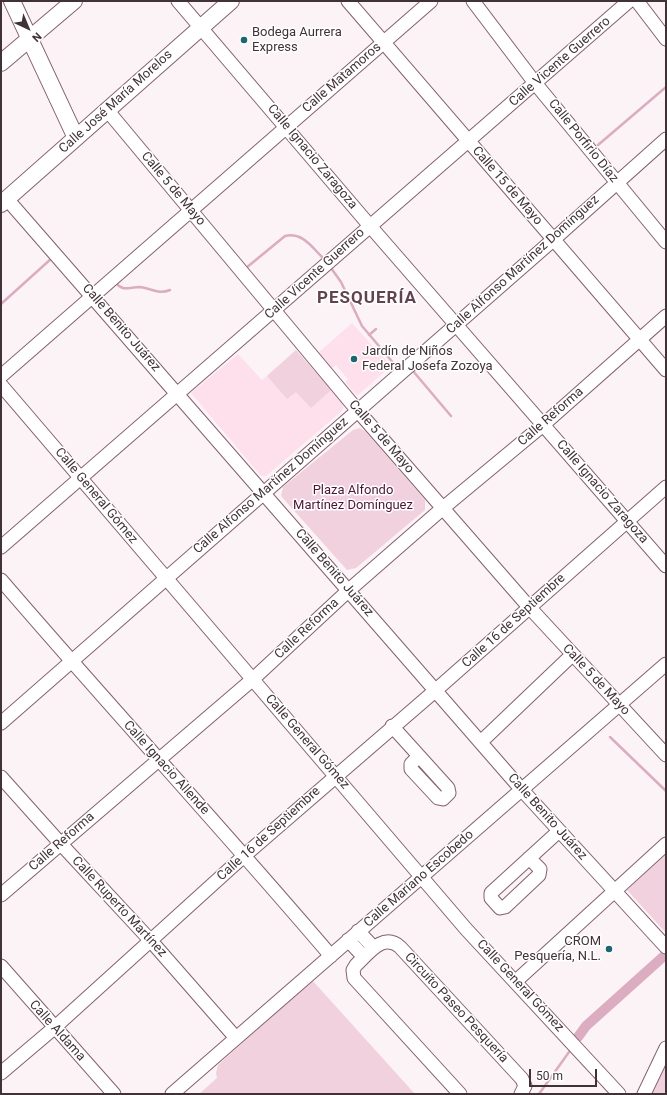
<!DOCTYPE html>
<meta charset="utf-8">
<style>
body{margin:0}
#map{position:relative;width:667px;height:1095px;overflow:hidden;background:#fcf3f6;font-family:Roboto,sans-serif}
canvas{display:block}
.frame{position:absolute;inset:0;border:2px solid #413238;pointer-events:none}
.north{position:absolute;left:8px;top:8px;width:40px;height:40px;-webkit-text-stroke:3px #fff;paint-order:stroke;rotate:136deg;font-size:11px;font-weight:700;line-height:16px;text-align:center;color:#413238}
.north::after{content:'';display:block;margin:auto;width:14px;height:18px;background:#413238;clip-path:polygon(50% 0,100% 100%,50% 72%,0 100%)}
.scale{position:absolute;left:529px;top:1069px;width:68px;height:18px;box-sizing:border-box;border:2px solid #413238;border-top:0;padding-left:5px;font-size:12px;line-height:14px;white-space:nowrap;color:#413238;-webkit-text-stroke:3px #fff;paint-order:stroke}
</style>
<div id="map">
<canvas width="667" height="1095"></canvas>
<div class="frame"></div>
<div class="north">N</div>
<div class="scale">50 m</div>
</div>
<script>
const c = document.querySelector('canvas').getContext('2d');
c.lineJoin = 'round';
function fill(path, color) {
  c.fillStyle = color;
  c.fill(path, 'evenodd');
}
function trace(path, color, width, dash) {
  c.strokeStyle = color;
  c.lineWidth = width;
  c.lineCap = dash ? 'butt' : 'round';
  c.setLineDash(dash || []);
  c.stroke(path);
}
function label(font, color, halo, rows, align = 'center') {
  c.font = font + ' Roboto,sans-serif';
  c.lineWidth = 3;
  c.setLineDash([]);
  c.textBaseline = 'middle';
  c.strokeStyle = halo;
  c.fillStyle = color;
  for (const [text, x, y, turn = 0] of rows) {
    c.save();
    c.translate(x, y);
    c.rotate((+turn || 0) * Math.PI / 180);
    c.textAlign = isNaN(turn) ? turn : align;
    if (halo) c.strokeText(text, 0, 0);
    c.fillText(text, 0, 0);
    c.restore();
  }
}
fill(new Path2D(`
 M352,323L391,366L357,396L345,382L348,379L339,369L336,365L331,369L318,353Z
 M296,350L344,405L342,411L266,476H261L191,393L238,354L262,380Z`), '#fde0ec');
fill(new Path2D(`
 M296,350L331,390L311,408L296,392L287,399L267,376Z
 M360,428L366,432L425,500V510L356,568L347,570L281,496L283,487L353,430Z
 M666,853V933L627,890Z
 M312,980L415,1094H199L217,1078L216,1073L218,1065Z
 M666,1061V1094H652Z`), '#f1d1de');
trace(new Path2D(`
 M598,145L666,87
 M246,268L285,236C302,232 311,246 322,257
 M331,268L341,282L362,326L395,365
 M116,283C123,292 130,287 139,287C151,288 158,295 170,290
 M1,304L52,258
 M369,335L376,329
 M413,371L451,416
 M610,737L666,791
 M539,1094L569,1052`), '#dcacc0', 2.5);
trace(new Path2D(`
 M578,1037L586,1026L664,956`), '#dcacc0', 10);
const minor = new Path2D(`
 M178,1L370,226L666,566
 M348,1L666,370
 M473,1L535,83L666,242
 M637,1L666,39
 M107,110L358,411L529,607L666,755
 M7,199L522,790L666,947
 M1,376L431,1
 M1,385L466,929L619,1094
 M1,547L629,1
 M1,580C110,707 223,829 331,956
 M1,723L554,239L666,139
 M392,726L448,788L449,793L443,799L438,798L411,769V764L419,756
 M485,738L572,655
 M1,777L60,843L151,941L236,1038
 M529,858L540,869L539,875L505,907L500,908L491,898V893L559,831
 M1,895L253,679L349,590L443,508L543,425L666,316
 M358,931L374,948
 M348,940L364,957
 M1,966L114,1094
 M515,982L666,844
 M1,1073L54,1028L245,855L436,690L666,487
 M172,1094L666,664
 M460,1094L354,978L353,970L356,965C368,954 383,932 400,947L522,1079L525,1086L521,1094
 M644,1094L666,1048`);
const major = new Path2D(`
 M12,1L76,138
 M1,63L74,1
 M1,204L231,1`);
trace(minor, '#83616f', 15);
trace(major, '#83616f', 18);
trace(minor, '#fff', 13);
trace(major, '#fff', 16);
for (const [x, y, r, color] of [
 [244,40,4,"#1b6670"],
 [354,359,4,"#1b6670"],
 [609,949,4,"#1b6670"]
]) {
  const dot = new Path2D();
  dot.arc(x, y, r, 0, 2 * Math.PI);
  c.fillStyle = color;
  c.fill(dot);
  trace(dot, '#fff', 1.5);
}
label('13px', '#413238', '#fff', [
 ["Bodega Aurrera",252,33],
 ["Express",252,48],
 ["Jardín de Niños",362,352],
 ["Federal Josefa Zozoya",362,367],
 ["CROM",601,942,"right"],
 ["Pesquería, N.L.",601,957,"right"]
], 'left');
label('13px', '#413238', '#fff', [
 ["Calle Vicente Guerrero",560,62,-41],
 ["Calle Matamoros",342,78,-41],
 ["Calle José María Morelos",116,102,-42],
 ["Calle Porfirio Díaz",583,141,51],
 ["Calle Ignacio Zaragoza",312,157,50],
 ["Calle 15 de Mayo",507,186,49],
 ["Calle 5 de Mayo",173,189,50],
 ["Calle Alfonso Martínez Domínguez",523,265,-42],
 ["Calle Vicente Guerrero",315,274,-42],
 ["Calle Benito Juárez",121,328,49],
 ["Calle Reforma",551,417,-41],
 ["Calle 5 de Mayo",381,437,49],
 ["Calle Alfonso Martínez Domínguez",271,486,-41],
 ["Calle Ignacio Zaragoza",602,492,49],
 ["Calle General Gómez",96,496,50],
 ["Calle Benito Juárez",334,573,49],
 ["Calle 16 de Septiembre",514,621,-42],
 ["Calle Reforma",307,629,-43],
 ["Calle 5 de Mayo",596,680,47],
 ["Calle General Gómez",307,742,49],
 ["Calle Ignacio Allende",166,768,48],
 ["Calle Benito Juárez",547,817,48],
 ["Calle 16 de Septiembre",269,834,-42],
 ["Calle Reforma",62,842,-41],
 ["Calle Mariano Escobedo",419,879,-41],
 ["Calle Ruperto Martínez",119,907,47],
 ["Calle General Gómez",520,986,47],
 ["Circuito Paseo Pesquería",456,1008,47],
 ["Calle Aldama",57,1031,48]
]);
label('13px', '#4d1532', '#fff', [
 ["Plaza Alfondo",353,491],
 ["Martínez Domínguez",353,506]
]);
c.letterSpacing = '1px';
label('bold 17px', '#62424f', '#fff', [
 ["PESQUERÍA",367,299]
]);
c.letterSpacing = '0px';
</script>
